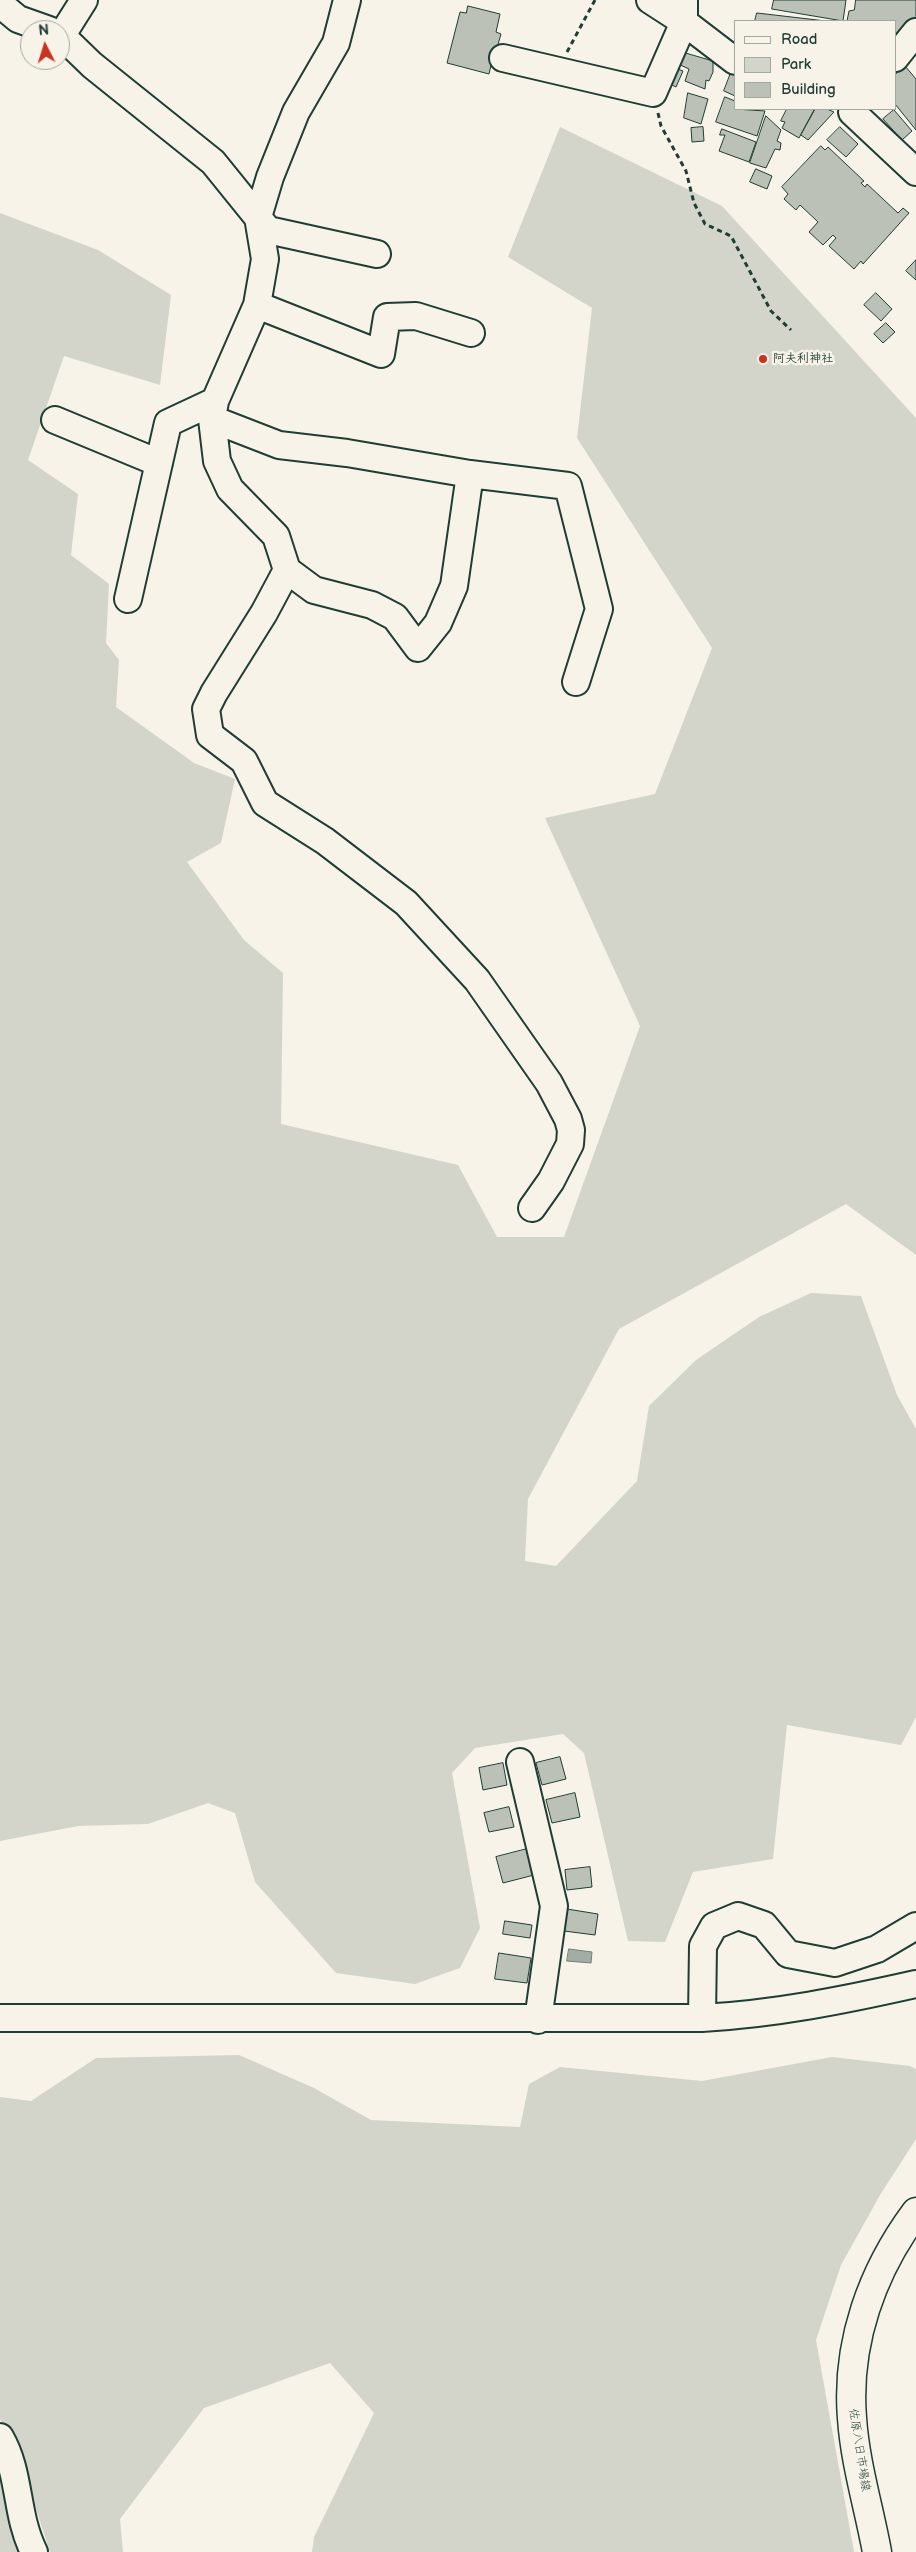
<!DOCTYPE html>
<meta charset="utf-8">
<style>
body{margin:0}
#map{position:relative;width:916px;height:2552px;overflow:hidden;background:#f7f3e8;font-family:"Balsamiq Sans",sans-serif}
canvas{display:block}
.legend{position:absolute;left:734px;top:20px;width:162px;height:90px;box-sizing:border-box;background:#f7f3e8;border:1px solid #a1aaa0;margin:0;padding:6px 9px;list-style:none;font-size:15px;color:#1f3d34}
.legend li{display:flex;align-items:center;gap:10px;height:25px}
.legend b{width:25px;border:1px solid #a1aaa0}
.north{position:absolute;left:20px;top:20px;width:50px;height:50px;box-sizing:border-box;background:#f7f3e8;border:1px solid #a1aaa0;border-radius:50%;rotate:355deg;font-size:14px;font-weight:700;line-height:20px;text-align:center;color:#1f3d34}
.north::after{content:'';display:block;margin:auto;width:18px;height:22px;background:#c8321e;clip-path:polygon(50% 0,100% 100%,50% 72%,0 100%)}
</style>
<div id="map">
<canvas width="916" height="2552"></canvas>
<ul class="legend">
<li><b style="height:6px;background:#f7f3e8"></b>Road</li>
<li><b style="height:14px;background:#d3d5ca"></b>Park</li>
<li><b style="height:14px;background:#bbc1b6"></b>Building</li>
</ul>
<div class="north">N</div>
</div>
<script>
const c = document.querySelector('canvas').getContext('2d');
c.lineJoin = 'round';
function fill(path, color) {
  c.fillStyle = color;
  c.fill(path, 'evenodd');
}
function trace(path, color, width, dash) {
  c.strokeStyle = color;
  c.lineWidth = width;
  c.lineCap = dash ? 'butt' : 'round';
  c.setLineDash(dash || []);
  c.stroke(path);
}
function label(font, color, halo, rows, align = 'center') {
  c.font = font + ' "Balsamiq Sans","Klee One",sans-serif';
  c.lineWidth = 5;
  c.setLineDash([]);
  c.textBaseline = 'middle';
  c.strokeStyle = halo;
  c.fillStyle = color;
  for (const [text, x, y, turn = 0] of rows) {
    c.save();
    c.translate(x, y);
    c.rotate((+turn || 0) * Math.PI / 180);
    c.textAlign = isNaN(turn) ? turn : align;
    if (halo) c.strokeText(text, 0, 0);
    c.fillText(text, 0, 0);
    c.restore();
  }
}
fill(new Path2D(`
 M560,127L722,206L916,418V1255L846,1204L619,1329L528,1499L525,1561L556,1566L637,1481L649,1406L696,1360L759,1317L811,1293L861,1296L897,1395L916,1429V1717L901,1745L787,1725L773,1859L693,1872L665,1942L628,1941L584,1753L563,1734L475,1748L452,1773L480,1928L460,1968L415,1984L336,1973L255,1882L235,1813L208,1803L148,1824L78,1826L0,1841V213L98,250L171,295L160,385L64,356L28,460L78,494L71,555L109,584L106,643L119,660L116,707L194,763L235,779L221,843L187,862L244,940L283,973L281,1124L458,1165L497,1237H564L640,1026L545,818L655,794L712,648L577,438L592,308L508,257Z
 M239,2055L314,2088L371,2120L520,2127L529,2084L560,2067L702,2081L832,2057L910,2066L916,2069V2139L880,2195L841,2265L816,2340L854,2552H312L314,2537L374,2413L330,2363L204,2408L120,2519L123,2552H50L14,2442L0,2419V2097L31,2101L96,2058Z
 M0,2476L21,2552H0Z`), '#d3d5ca');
const water = new Path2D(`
 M569,1949L592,1952L591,1963L567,1961Z`);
fill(water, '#a4ada3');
trace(water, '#6f8077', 1);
const building = new Path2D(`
 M774,0H846L843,21L772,9Z
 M856,0H916V18L895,42V21H847L849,11L854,10Z
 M468,6L500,14L496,32L501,34L497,48V66L491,65L489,74L447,63L460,12L466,13Z
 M757,13L826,21H755Z
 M682,52L713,61V72L709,81L706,80L705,89L685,81L689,69L676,63Z
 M905,66L916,79V130L895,104V75Z
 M675,68L683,71L676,87L666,82Z
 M732,70L735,71V96L724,91Z
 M688,93L708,99L701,124L684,118Z
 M725,97L735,101V109L765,111L757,136L716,122Z
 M787,109H815L799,138L782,128L785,122L781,121Z
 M815,109H827L834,112L808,140L801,135Z
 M894,110L912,131L902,140L883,119Z
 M766,116L781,130L777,141L781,143L780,150L775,149L766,168L750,163Z
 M703,127L704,141L692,142L691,128Z
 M840,127L858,144L846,157L827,140Z
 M722,129L756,142L749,162L719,151L725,135H720Z
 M821,146L825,150L828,147L864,181L861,183L865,187L867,184L898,213L903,208L909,213L863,264L861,261L854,269L829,246L836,238L833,235L823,245L809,232L818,222L800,205L796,210L784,199L788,194L782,187Z
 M756,169L772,176L767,189L750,182Z
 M916,260V280L906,271Z
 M876,293L892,309L881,321L864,305Z
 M886,323L895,332L883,343L874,334Z
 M560,1757L566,1779L542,1785L536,1763Z
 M503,1763L507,1785L483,1790L479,1768Z
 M575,1793L580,1817L552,1823L546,1800Z
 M509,1807L514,1827L489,1832L484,1813Z
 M527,1849L534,1875L503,1883L496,1857Z
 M590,1867L592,1887L567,1890L565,1870Z
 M567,1909L598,1914L595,1935L564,1931Z
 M505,1921L532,1925L530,1938L503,1934Z
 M499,1953L531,1958L527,1983L495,1979Z`);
fill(building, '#bbc1b6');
trace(building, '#1f3d34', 1);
const minor = new Path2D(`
 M347,0L336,43L296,112L270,177L258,217L265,259L257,305L215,401L212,419L217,461L230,489L276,536L287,570L264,613L214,693L206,709L210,735L244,761L265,803L325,841L406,903L477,980L549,1083L568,1119L571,1130L570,1144L551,1181L532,1208
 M650,0L684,22V0
 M0,4L18,19L49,30
 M60,34L92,65L213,162L268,230L377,254
 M62,35L84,0
 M503,58L653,93L684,22L735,61
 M895,58L916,32
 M854,109L852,112L916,172
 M257,305L381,354L387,317L416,316L471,333
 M212,419L279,445L347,453L470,474L568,486L599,609L576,682
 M55,420L159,463
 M287,570L314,590L372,605L395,617L418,648L438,623L454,586L470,474
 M128,599L168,423L215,401
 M520,1762L554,1906L538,2020
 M0,2018H702C775,2014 845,2000 916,1984
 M702,2018L703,1946L714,1926L738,1916L764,1925L788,1954L835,1963L877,1949L916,1926
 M0,2437C21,2473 15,2514 34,2552`);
const major = new Path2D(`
 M877,2552C869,2508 855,2463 852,2418C846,2343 872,2271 916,2212`);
trace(minor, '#1f3d34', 30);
trace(major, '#1f3d34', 31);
trace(new Path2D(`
 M567,52L595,0
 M658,113L661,126L686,171L694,203L705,224L731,236L771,311L791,330`), '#1f3d34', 3, [5, 4]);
trace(minor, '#f7f3e8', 26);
trace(major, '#f7f3e8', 28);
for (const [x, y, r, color] of [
 [763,359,5,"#c8321e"]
]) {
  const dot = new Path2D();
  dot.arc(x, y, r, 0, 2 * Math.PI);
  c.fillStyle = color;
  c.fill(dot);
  trace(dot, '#f7f3e8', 2);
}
label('bold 12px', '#1f3d34', '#f7f3e8', [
 ["阿夫利神社",773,359]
], 'left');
label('12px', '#1f3d34', '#f7f3e8', [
 ["佐原八日市場線",859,2450,81]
]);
</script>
